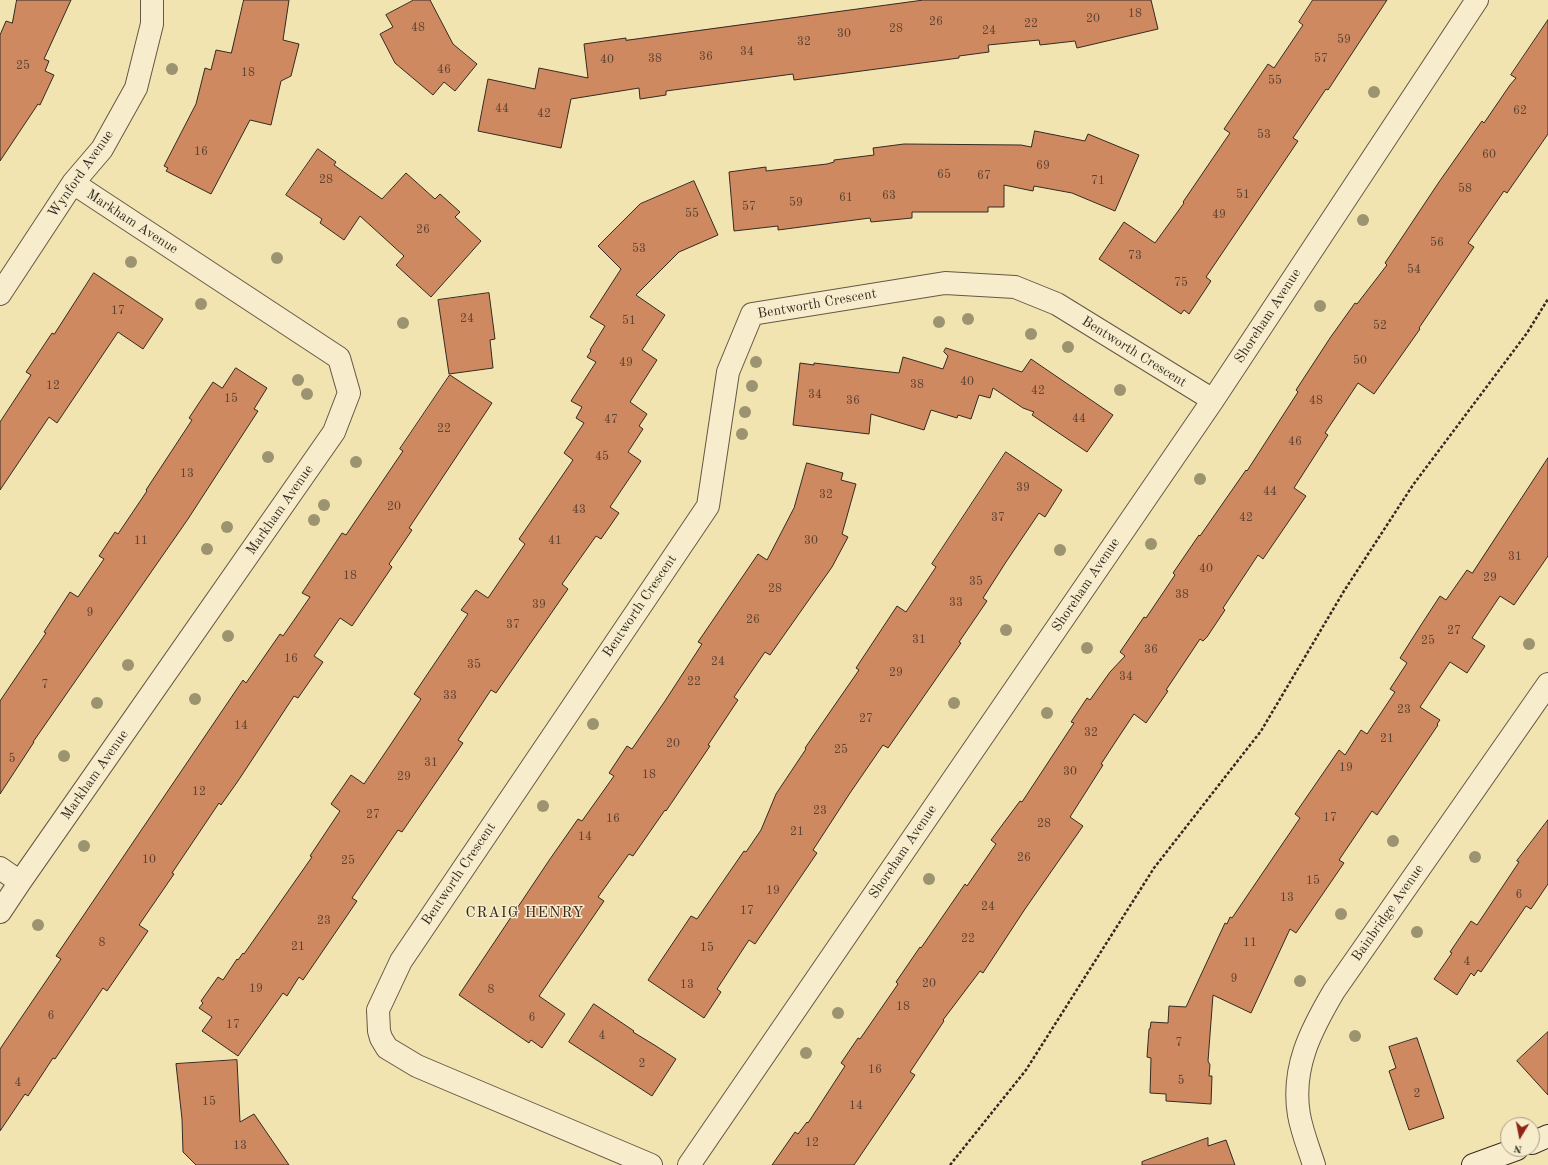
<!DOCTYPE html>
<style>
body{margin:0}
#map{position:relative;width:1548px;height:1165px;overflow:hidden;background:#f2e4b0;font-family:"Old Standard TT",serif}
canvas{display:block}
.north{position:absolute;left:1500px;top:1117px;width:40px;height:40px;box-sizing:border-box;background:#f7edcc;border:1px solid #a99f88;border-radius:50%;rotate:190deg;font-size:11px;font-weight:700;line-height:16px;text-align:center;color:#342a22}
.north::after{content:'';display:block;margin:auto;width:14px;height:18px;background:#8f2418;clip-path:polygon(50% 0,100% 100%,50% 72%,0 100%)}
</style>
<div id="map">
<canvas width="1548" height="1165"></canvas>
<div class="north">N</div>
</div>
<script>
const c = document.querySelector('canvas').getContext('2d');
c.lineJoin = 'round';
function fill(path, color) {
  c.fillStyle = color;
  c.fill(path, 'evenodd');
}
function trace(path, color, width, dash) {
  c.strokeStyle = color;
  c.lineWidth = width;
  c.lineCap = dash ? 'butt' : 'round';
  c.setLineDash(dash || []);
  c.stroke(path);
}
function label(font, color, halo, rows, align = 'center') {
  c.font = font + ' "Old Standard TT",serif';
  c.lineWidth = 3;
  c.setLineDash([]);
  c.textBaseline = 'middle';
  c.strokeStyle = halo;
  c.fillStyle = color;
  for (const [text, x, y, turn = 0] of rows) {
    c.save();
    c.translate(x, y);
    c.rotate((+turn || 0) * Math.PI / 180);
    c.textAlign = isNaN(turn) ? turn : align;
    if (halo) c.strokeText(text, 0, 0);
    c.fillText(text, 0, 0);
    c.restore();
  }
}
const building = new Path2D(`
 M17,0H71L44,59L49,61L45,71L54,75L40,105L38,104L0,161V35L6,21L12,23Z
 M244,0H289L283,40L299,44L291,76L281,81L271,125L250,120L211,194L166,171L168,168L164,166L196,104L205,68L211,70L216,50L231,53Z
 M414,0H430L453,44L477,64L455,91L444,82L433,95L395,63L380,34L393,27L386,15Z
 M924,0H1151L1158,29L1077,48L1075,41L1040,45L1039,40L988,45L989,52L959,56V58L794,80L793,74L666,91V95L640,99L639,88L571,99L561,148L478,131L488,79L535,89L539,68L588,78L584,44L626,38V40Z
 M1313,0H1387L1328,90L1326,89L1293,138L1298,141L1206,277L1211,281L1189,314L1184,310L1181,314L1099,259L1124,222L1155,243L1184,203L1183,202L1230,133L1224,129L1268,64L1274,68L1303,25L1299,22Z
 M1548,20V134L1507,193L1504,191L1468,243L1474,247L1419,328L1420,329L1374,394L1358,383L1325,433L1328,435L1294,488L1306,496L1263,559L1258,555L1223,608L1225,610L1207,637L1203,641L1200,639L1166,690L1168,691L1146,723L1134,714L1118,738L1101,764L1103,765L1070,817L1083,826L1025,909L983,973L980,971L943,1020L944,1021L910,1072L915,1075L854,1165H772L795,1132L798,1134L807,1122L808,1123L845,1066L841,1063L858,1038L860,1039L898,984L896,982L920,947L921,948L965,884L967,886L996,844L991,840L1020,801L1022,802L1074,723L1071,722L1087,698L1090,700L1110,672L1125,656L1120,652L1144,617L1146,618L1175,575L1173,573L1199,535L1200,536L1246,470L1247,471L1298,392L1296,390L1330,338L1355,303L1357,304L1387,265L1385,263L1439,182L1482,121L1484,123L1510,85L1516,78L1511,75Z
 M1035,131L1085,141L1088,134L1139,155L1115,211L1072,193L1034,186L1033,191L1004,185V207H988V212H912V218L871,222L870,218L778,230V226L734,231L729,172L766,167V171L827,164L834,162V160L874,155L873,148L904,144L1021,145L1031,147Z
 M318,149L336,162L334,165L382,199L406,173L435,199L440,194L460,212L455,217L481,241L431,297L396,265L404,256L360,216L344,240L320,223L322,219L286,195Z
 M694,181L718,235L679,252L636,295L665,315L642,350L657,360L630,402L647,414L639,426L643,429L628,452L641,461L610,507L619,513L601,539L596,536L562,584L568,589L496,693L491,690L458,740L463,743L402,832L398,830L352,898L357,901L303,980L299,977L287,996L283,993L238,1056L202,1031L212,1017L199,1008L203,1003L201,1001L218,977L223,980L237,959L238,960L243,953L244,954L312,857L310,856L340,811L331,804L351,775L364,784L389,747L421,699L414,694L468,614L461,610L476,590L488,598L525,544L519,539L573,460L564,453L584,423L576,418L582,407L571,401L596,362L587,357L591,351L590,350L605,326L590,317L621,269L598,246L640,204Z
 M94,273L163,319L143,349L118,332L57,423L49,417L0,490V422L31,375L26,372L52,333L54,334Z
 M489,293L495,339L490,340L493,368L449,374L438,300Z
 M946,348L1022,372L1031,359L1113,415L1087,452L1032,415L1034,412L1023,408L993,388L990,398L979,395L971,419L958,415L957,418L931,410L924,430L871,414L869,434L793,425L800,363L814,365V363L899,373L903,357L943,369L948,356L944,352Z
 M236,368L267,388L254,409L258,411L188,519L33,742H34L0,794V701L46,633L44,632L70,592L78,597L104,559L99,556L115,532L118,534L147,491L146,490L192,420L189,418L213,382L222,388Z
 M450,375L492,403L409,528L412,530L389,564L392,567L352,626L340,618L314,656L323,662L298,698L294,696L238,781L221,805L219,803L172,873L174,874L139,925L148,931L107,991L103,988L55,1059L53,1058L28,1096L25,1094L0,1131V1049L61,959L56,956L243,680L246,683L280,634L283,636L310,597L302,593L342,533L346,535L403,451L400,449Z
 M1006,452L1062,490L1045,517L1039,513L1006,562L983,598L987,601L959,642L961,643L888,748L883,745L850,793L813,850L817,853L802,875L755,944L749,940L717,989L721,992L704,1018L648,980L691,916L697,919L744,851L746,852L761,830L776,794L806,749L805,748L859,670L856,668L897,606L906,612L936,567L932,564Z
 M1548,458V556L1514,605L1500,596L1472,638L1485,646L1467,673L1450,662L1420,707L1440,720L1437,724L1438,725L1377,815L1372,811L1339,860L1344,863L1296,933L1290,929L1251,1013L1213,995L1208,1061L1210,1065L1209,1076H1212L1211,1104L1166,1101V1094L1150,1093L1151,1058L1147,1057L1149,1029H1150L1151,1022L1168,1023L1169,1006L1186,1007L1225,923L1227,924L1230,917L1232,918L1300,818L1295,814L1339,750L1345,755L1361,730L1367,734L1395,692L1390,689L1407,663L1400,658L1421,625L1440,596L1446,600L1467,570L1472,573Z
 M807,463L843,473L841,480L856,484L842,534L848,537L832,567L770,655L765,652L734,697L738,700L708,745L710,746L666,811L665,810L633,856L629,854L598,897L604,901L539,996L565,1014L542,1048L531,1040L529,1043L459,995L550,859L578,819L582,821L614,776L609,773L627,746L632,749L665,701L702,644L698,642L758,554L767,560L794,508Z
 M1548,820V884L1531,909L1526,906L1481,972L1478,970L1474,976L1471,973L1457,995L1434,979L1452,953L1450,952L1471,921L1477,925L1519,862L1517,861Z
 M594,1004L634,1031L633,1032L656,1046L676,1059L652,1096L569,1042Z
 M1548,1032V1095L1517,1061Z
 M1417,1038L1444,1118L1409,1130L1389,1071L1396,1068L1389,1047Z
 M237,1060L240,1122L254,1114L289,1165H196L183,1152L182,1119L176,1064Z
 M1208,1138V1146L1226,1140L1235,1165H1142V1162Z`);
fill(building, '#cf8960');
trace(building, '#342a22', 1);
const street = new Path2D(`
 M0,294L73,183L102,149L136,88L152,24V0
 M0,868L20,882
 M0,912L20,882L334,432L349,393L339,358L73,183
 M651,1165L417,1066L387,1048L381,1038L379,1031L378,1010L401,961L708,506L728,372L752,314L945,283L1015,287L1057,304L1213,400
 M689,1165L1213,400L1477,0
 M1314,1165C1309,1149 1302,1132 1299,1115C1291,1068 1311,1030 1334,991L1548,684`);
const secondary = new Path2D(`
 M1532,1143L1548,1136
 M1473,1165L1517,1149`);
trace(street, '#645846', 24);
trace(secondary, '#342a22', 24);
trace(new Path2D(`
 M950,1165L1026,1070L1154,868L1261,731L1344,591L1413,485L1527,333L1548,299`), '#342a22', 2.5, [3, 2]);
trace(street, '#f7edcc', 22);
trace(secondary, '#f7edcc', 22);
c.fillStyle = '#9c9370';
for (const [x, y] of [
 [172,69],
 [1374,92],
 [1363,220],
 [277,258],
 [131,262],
 [201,304],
 [1320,306],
 [968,319],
 [939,322],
 [403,323],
 [1031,334],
 [1068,347],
 [756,362],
 [298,380],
 [752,386],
 [1120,390],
 [307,394],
 [745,412],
 [742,434],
 [268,457],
 [356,462],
 [1200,479],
 [324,505],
 [314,520],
 [227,527],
 [1151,544],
 [207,549],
 [1060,550],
 [1006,630],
 [228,636],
 [1529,644],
 [1087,648],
 [128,665],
 [195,699],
 [97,703],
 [954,703],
 [1047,713],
 [593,724],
 [64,756],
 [543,806],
 [1393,841],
 [84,846],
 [1475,857],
 [929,879],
 [1341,914],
 [38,925],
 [1417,932],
 [1300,981],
 [838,1013],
 [1355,1036],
 [806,1053]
]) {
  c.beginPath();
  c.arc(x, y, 6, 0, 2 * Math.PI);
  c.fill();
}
label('12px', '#5b4232', null, [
 ["18",1135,14],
 ["20",1093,19],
 ["26",936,22],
 ["22",1031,24],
 ["48",418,28],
 ["28",896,29],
 ["24",989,31],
 ["30",844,34],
 ["59",1344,40],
 ["32",804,42],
 ["34",747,52],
 ["36",706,57],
 ["38",655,59],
 ["57",1321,59],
 ["40",607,60],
 ["25",23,66],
 ["46",444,70],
 ["18",248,73],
 ["55",1275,81],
 ["44",502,109],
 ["62",1520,111],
 ["42",544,114],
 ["53",1264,135],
 ["16",201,152],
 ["60",1489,155],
 ["69",1043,166],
 ["65",944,175],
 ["67",984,176],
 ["28",326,180],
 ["71",1098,181],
 ["58",1465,189],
 ["51",1243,195],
 ["63",889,196],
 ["61",846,198],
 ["59",796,203],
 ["57",749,207],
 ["55",692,214],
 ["49",1219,215],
 ["26",423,230],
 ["56",1437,243],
 ["53",639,249],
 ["73",1135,256],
 ["54",1414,270],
 ["75",1181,283],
 ["17",118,311],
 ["24",467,319],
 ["51",629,321],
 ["52",1380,326],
 ["50",1360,361],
 ["49",626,363],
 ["40",967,382],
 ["38",917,385],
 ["12",53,386],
 ["42",1038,391],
 ["34",815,395],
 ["15",231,399],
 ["36",853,401],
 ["48",1316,401],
 ["44",1079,419],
 ["47",611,420],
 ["22",444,429],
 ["46",1295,442],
 ["45",602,457],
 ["13",187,474],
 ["39",1023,488],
 ["44",1270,492],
 ["32",826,495],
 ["20",394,507],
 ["43",579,510],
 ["37",998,518],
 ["42",1246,518],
 ["11",141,541],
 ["41",555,541],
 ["30",811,541],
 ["31",1515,557],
 ["40",1206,569],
 ["18",350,576],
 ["29",1490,578],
 ["35",976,582],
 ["28",775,589],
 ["38",1182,595],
 ["33",956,603],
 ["39",539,605],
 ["9",90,613],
 ["26",753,620],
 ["37",513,625],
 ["27",1454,631],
 ["31",919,640],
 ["25",1428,641],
 ["36",1151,650],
 ["16",291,659],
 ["24",718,662],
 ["35",474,665],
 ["29",896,673],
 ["34",1126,677],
 ["22",694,682],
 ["7",45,685],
 ["33",450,696],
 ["23",1404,710],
 ["27",866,719],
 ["14",241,726],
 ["32",1091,733],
 ["21",1387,739],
 ["20",673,744],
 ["25",841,750],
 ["5",12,759],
 ["31",431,763],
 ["19",1346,768],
 ["30",1070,772],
 ["18",649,775],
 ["29",404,777],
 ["12",199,792],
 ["23",820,811],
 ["27",373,815],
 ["17",1330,818],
 ["16",613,819],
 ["28",1044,824],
 ["21",797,832],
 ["14",585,837],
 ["26",1024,858],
 ["10",149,860],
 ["25",348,861],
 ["15",1313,881],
 ["19",773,891],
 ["6",1519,895],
 ["13",1287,898],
 ["24",988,907],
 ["17",747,911],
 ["23",324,921],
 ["22",968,939],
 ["8",102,943],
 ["11",1250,943],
 ["21",298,947],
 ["15",707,948],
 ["4",1467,962],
 ["9",1234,979],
 ["20",929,984],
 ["13",687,985],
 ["19",256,989],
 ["8",491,990],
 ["18",903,1007],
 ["6",51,1016],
 ["6",532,1018],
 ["17",233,1025],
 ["4",602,1036],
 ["7",1179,1043],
 ["2",642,1064],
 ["16",875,1070],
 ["5",1181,1081],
 ["4",18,1083],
 ["2",1417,1094],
 ["15",209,1102],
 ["14",856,1106],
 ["12",812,1143],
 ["13",240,1146]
]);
label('14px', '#342a22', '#f7edcc', [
 ["Wynford Avenue",81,174,-55],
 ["Markham Avenue",132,222,33],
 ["Bentworth Crescent",817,304,-10],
 ["Shoreham Avenue",1268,316,-57],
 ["Bentworth Crescent",1134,352,32],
 ["Markham Avenue",280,510,-55],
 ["Shoreham Avenue",1086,585,-56],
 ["Bentworth Crescent",640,606,-56],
 ["Markham Avenue",95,775,-55],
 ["Shoreham Avenue",903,852,-56],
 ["Bentworth Crescent",459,874,-56],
 ["Bainbridge Avenue",1388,913,-55]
]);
c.letterSpacing = '1px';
label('15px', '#342a22', '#f7edcc', [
 ["CRAIG HENRY",525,913]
]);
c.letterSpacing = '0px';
</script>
